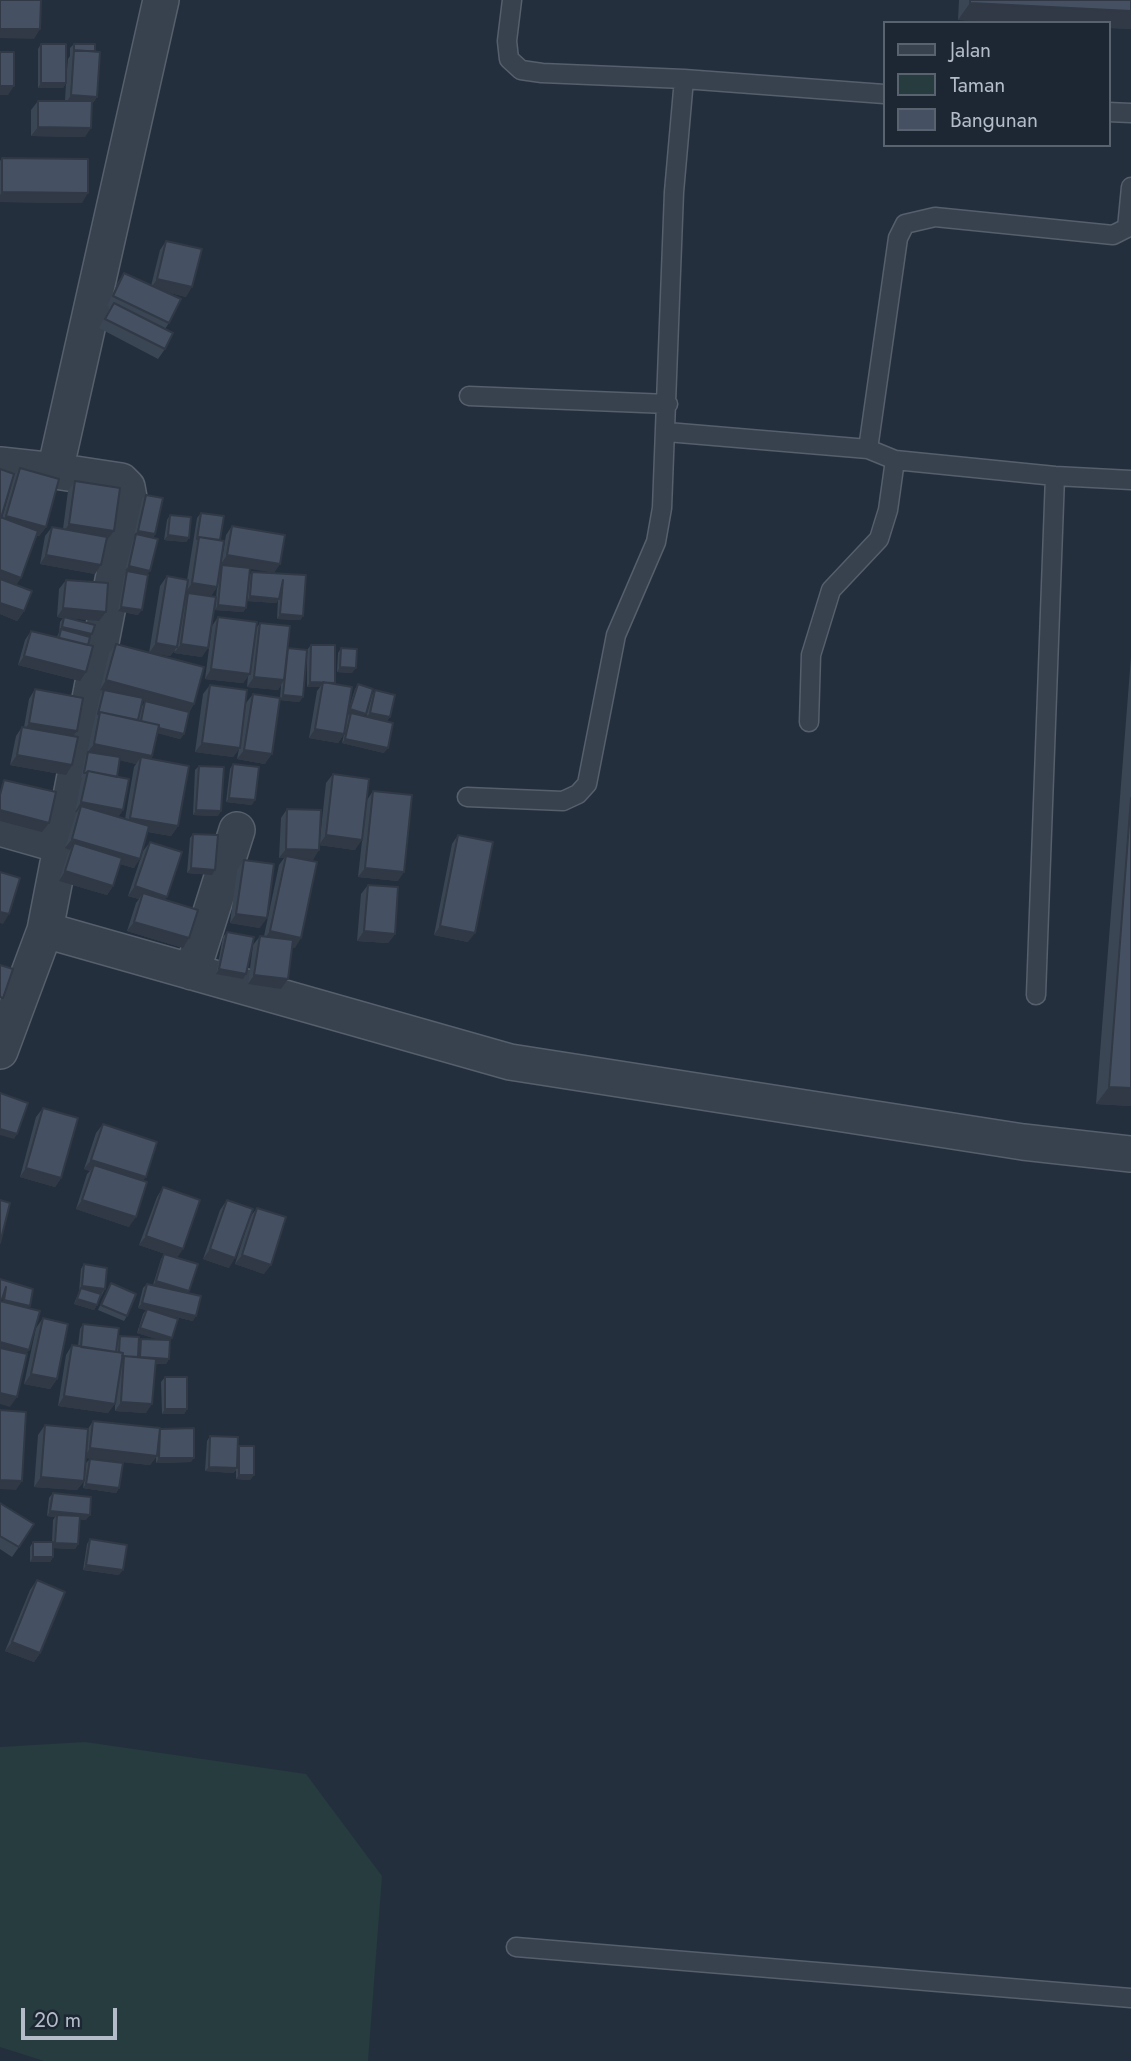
<!DOCTYPE html>
<style>
body{margin:0}
#map{position:relative;width:1131px;height:2061px;overflow:hidden;background:#242f3e;font-family:Jost,sans-serif}
canvas{display:block}
.legend{position:absolute;left:883px;top:21px;width:228px;height:126px;box-sizing:border-box;background:#1d2633;border:2px solid #59626f;margin:0;padding:9px 12px;list-style:none;font-size:21px;color:#b4bcc9}
.legend li{display:flex;align-items:center;gap:14px;height:35px}
.legend b{width:35px;border:2px solid #59626f}
.scale{position:absolute;left:21px;top:2008px;width:96px;height:32px;box-sizing:border-box;border:4px solid #b4bcc9;border-top:0;padding-left:9px;font-size:21px;line-height:24px;white-space:nowrap;color:#b4bcc9;-webkit-text-stroke:5px #1d2633;paint-order:stroke}
</style>
<div id="map">
<canvas width="1131" height="2061"></canvas>
<ul class="legend">
<li><b style="height:9px;background:#38414e"></b>Jalan</li>
<li><b style="height:19px;background:#263c3f"></b>Taman</li>
<li><b style="height:19px;background:#455162"></b>Bangunan</li>
</ul>
<div class="scale">20 m</div>
</div>
<script>
const c = document.querySelector('canvas').getContext('2d');
c.lineJoin = 'round';
function fill(path, color) {
  c.fillStyle = color;
  c.fill(path, 'evenodd');
}
function trace(path, color, width, dash) {
  c.strokeStyle = color;
  c.lineWidth = width;
  c.lineCap = dash ? 'butt' : 'round';
  c.setLineDash(dash || []);
  c.stroke(path);
}
fill(new Path2D(`
 M85,1742L306,1774L382,1876L368,2061H44L0,2047V1747Z`), '#263c3f');
const lane = new Path2D(`
 M512,0L507,41L509,59L521,70L542,73L684,79
 M1108,112L1131,113
 M469,396L668,404
 M667,432L868,449L895,460L1055,476L1131,480
 M868,449L898,238L905,224L935,217L1113,235L1127,228L1131,187
 M809,722L811,655L831,590L879,539L888,510L895,460
 M467,797L563,801L578,794L587,784L616,635L656,542L662,508L674,192L684,79L884,94
 M1036,995L1055,476
 M516,1947L1131,1998`);
const street = new Path2D(`
 M0,465L55,471
 M0,828L63,846
 M45,930L510,1062L1023,1142L1131,1154
 M192,972L237,830
 M0,1051L45,930L129,498L127,487L121,481L55,471L161,0`);
trace(lane, '#565f6c', 21);
trace(street, '#565f6c', 38);
trace(lane, '#38414e', 18);
trace(street, '#38414e', 35);
fill(new Path2D(`
 M959,0H1131V29L958,20Z
 M41,44L66,80L68,59L70,56V48L74,44L97,97L92,104L85,137L31,136V110L38,101H65L66,83L63,88H38V49Z
 M2,158L82,203L0,202V161Z
 M166,241L186,297L163,291L169,323L165,329V349L158,359L99,328L110,307L107,306L118,282L124,273L151,286L160,250Z
 M20,468L46,527L39,536H37L16,585L24,611L17,621L0,614V469L13,477ZM13,479L2,518H1Z
 M75,481L107,540H106L95,574L40,564L45,536L52,527L63,529L68,491Z
 M146,495L155,534L153,538L147,575L138,615L118,611L124,576L127,571L135,573L125,570L133,539L136,536L134,535L142,499Z
 M201,513L220,540V567L222,565H228L221,564L226,535L232,526L250,569L249,576L252,572L306,575L303,616L300,620L277,619L278,600L276,603L247,601L246,608L243,612L215,610L217,587L211,596L202,657L174,653L175,650L170,656L149,653L194,704L189,712L184,734L180,739L158,733L152,756L151,759L178,826L171,836L148,832L134,868L120,864L113,886L107,895L59,881L68,853L70,850L65,848L75,816L77,812H75L81,781L83,778H81L85,757L87,753L100,695L103,691L100,690L109,653L116,644L149,653L160,586L167,576L187,580L197,518ZM143,701L145,702L142,706L139,720ZM120,760L136,764L134,767L125,819L118,817L123,810L117,777Z
 M170,515L189,538L186,542L164,540L167,520Z
 M66,580L106,612L99,621L69,618L92,634L90,637L80,681L18,665L25,640L31,631L57,637L59,632L60,622L63,618L57,617L59,589Z
 M218,617L256,628L260,623L288,649L307,650L311,645L334,684L348,711L355,689L358,684L364,716L366,717L372,695L375,690L390,717L387,721L384,753L342,743L344,734L338,743L309,738L317,691L320,687H307V652L303,697L299,702L280,700L265,764L237,759L239,749L233,757L195,752L203,694L210,685L242,727L246,703L253,694L280,698L281,685L278,690L247,687L248,676L243,683L205,679L212,626Z
 M341,648L352,673L337,672L338,653Z
 M1131,657V1106L1096,1104Z
 M35,689L77,731L74,736L66,775L10,765L16,736L22,727H24L29,699Z
 M233,764L252,805L226,802L230,769Z
 M199,766L218,816L193,815L195,770Z
 M333,774L367,800L373,791L398,881L358,877L365,814L355,850L319,845L313,860L304,859L295,948L292,947L288,979L281,989L248,984L253,945L260,936H264L279,865L284,858H279L281,818L287,809L320,838L326,783Z
 M193,834L215,870L212,875L187,873L190,838Z
 M458,835L468,942L434,935L452,844Z
 M150,842L165,900L183,948L127,931L136,903L139,899L128,896L143,851Z
 M244,860L260,928L230,923L237,870Z
 M368,885L395,934L388,943L357,941L361,894Z
 M227,932L246,974L243,979L216,974L223,937Z
 M43,1108L61,1178L55,1187L20,1177L36,1117Z
 M103,1124L143,1181L129,1227L76,1209L87,1174L90,1171L84,1169L96,1133Z
 M163,1187L177,1258L139,1245L157,1197Z
 M227,1200L229,1268L203,1259L220,1210Z
 M257,1208L264,1274L235,1264L250,1217Z
 M164,1254L188,1293L193,1321L159,1313L172,1338L170,1341L169,1359L166,1364H156L146,1413L115,1411V1400L108,1413L58,1406L66,1355L72,1345L78,1346L80,1329L83,1324L118,1339L120,1336L138,1342L141,1339H157L137,1333L143,1314L146,1310L138,1308L143,1288L147,1284L153,1285L161,1259Z
 M84,1264L105,1289L94,1310L74,1304L79,1291L81,1269Z
 M111,1283L127,1316L124,1321L98,1310L108,1288Z
 M43,1318L57,1379L50,1389L24,1384L36,1328Z
 M165,1377L187,1409L184,1414H162L161,1382Z
 M93,1421L160,1428L191,1462L156,1463V1457L150,1465L86,1458L84,1479L86,1463L90,1459L119,1488L116,1493L83,1488L84,1481L77,1490L34,1487L38,1435L45,1425L88,1429Z
 M210,1436L238,1449L239,1446L254,1475L250,1480L236,1479V1470L233,1473L205,1471L207,1441Z
 M53,1493L86,1520L79,1519L78,1544L75,1549L53,1548V1557L50,1562H30V1547L33,1542H52L53,1520L55,1517L47,1516L49,1498Z
 M0,1503L19,1547L12,1557L0,1549Z
 M90,1539L119,1575L83,1570L87,1544Z
 M37,1580L40,1653L34,1662L5,1651L30,1590Z`), '#3b4654');
fill(new Path2D(`
 M970,3L1131,11V29L1108,28V23H1010L958,20Z
 M0,29H40L34,39L0,38Z
 M41,83H66L63,88H38Z
 M0,86H14L8,95H0Z
 M71,95L97,97L90,106L65,105Z
 M38,127L91,128L85,137L31,136Z
 M2,192L88,193L82,203L0,202V195Z
 M157,279L192,287L186,297L151,288Z
 M6,516L46,527L39,536L0,526Z
 M69,524L114,531L107,540L62,534Z
 M138,531L155,534L152,539L134,535Z
 M168,535L189,538L186,542L164,540Z
 M46,555L101,565L95,574L40,564Z
 M227,555L280,564L274,573L221,564Z
 M129,566L150,571L146,576L125,570Z
 M0,570L21,578L15,587L0,582Z
 M192,583L217,587L211,596L185,593Z
 M250,596L279,599L276,603L247,601Z
 M0,603L24,611L17,621L0,614Z
 M218,605L246,608L243,612L215,610Z
 M121,607L142,610L138,615L118,611Z
 M63,608L106,612L99,621L57,617Z
 M280,614L303,616L300,620L277,619Z
 M62,627L92,634L89,639L61,629L58,631Z
 M156,643L177,647L170,656L149,653Z
 M181,644L208,648L202,657L174,653Z
 M24,656L86,672L80,681L18,665Z
 M340,667L356,668L352,673L337,672Z
 M211,669L250,674L243,683L205,679Z
 M254,677L284,680L278,690L247,687Z
 M106,680L194,704L188,713L100,690Z
 M310,682L323,683L320,687H307Z
 M283,695L303,697L299,702L280,700Z
 M350,709L366,714L363,718L347,714Z
 M370,713L390,717L386,722L366,717Z
 M29,723L77,731L70,741L23,732Z
 M140,723L184,734L180,739L137,728Z
 M315,729L344,734L338,743L309,738Z
 M345,739L388,748L384,753L342,743Z
 M202,743L240,748L233,757L195,752Z
 M94,744L152,756L146,766L141,757L136,764L87,753Z
 M244,750L272,754L265,764L237,759Z
 M17,755L72,765L66,775L10,765Z
 M229,798L255,800L252,805L226,802Z
 M81,802L123,810L116,820L81,806L77,812H75Z
 M0,810L49,823L42,832L0,821Z
 M196,810L221,811L218,816L193,815Z
 M130,818L178,826L171,836L123,827Z
 M326,835L362,840L355,850L319,845Z
 M72,839L140,859L134,868L72,850L74,843L70,850L65,848Z
 M286,849L319,850L313,860L285,858L286,856L284,858H279Z
 M191,868L215,870L212,875L187,873Z
 M365,868L404,872L398,881L358,877Z
 M65,871L113,886L107,895L59,881Z
 M135,886L167,897L161,906L143,893L139,899L128,896Z
 M0,912L9,914L3,924L0,923Z
 M236,914L267,918L260,928L230,923Z
 M134,922L189,938L183,948L127,931Z
 M440,926L475,933L468,942L434,935Z
 M270,931L301,938L295,948L263,941Z
 M364,931L395,934L388,943L357,941Z
 M219,969L246,974L243,979L216,974Z
 M254,975L288,979L281,989L248,984Z
 M1109,1087L1131,1088V1106L1096,1104Z
 M0,1129L17,1134L14,1139L0,1135Z
 M91,1160L146,1177L139,1186L94,1165L90,1171L84,1169Z
 M26,1168L61,1178L55,1187L20,1177Z
 M82,1200L136,1217L129,1227L76,1209Z
 M146,1236L183,1249L177,1258L139,1245Z
 M210,1249L235,1258L229,1268L203,1259Z
 M242,1255L271,1265L264,1274L235,1264Z
 M156,1281L189,1291L186,1296L153,1286Z
 M82,1286L105,1289L101,1294L81,1288L78,1291Z
 M77,1299L97,1305L94,1310L74,1304Z
 M4,1300L30,1306L26,1311L1,1305Z
 M142,1303L196,1316L193,1321L138,1308Z
 M140,1328L172,1338L169,1343L137,1333Z
 M0,1342L29,1350L23,1359L0,1353Z
 M140,1358L169,1359L166,1364L136,1363Z
 M31,1374L57,1379L50,1389L24,1384Z
 M0,1393L17,1397L10,1407L0,1404Z
 M64,1396L115,1404L108,1413L58,1406Z
 M121,1402L152,1404L146,1413L115,1411Z
 M165,1409H187L184,1414H162Z
 M90,1448L157,1456L150,1465L84,1458Z
 M159,1458H194L191,1462L156,1463Z
 M209,1467L237,1468L233,1473L205,1471Z
 M239,1475H254L250,1480L236,1479Z
 M41,1477L84,1481L77,1490L34,1487Z
 M0,1480L22,1481L16,1490L0,1489Z
 M86,1484L119,1488L116,1493L83,1488Z
 M50,1511L90,1515L86,1520L57,1517V1515L55,1517L47,1516Z
 M55,1543L78,1544L75,1549L52,1548Z
 M33,1557H53L50,1562H30Z
 M86,1565L123,1570L119,1575L83,1570Z
 M12,1642L40,1653L34,1662L5,1651Z`), '#303945');
const building = new Path2D(`
 M0,0H41L40,29H0Z
 M970,0H1131V11L970,3Z
 M41,44H66V83H41Z
 M74,44H95V51H74Z
 M74,50L100,52L97,97L71,95Z
 M0,52H14V86H0Z
 M38,101H92L91,128L38,127Z
 M2,158L88,159V193L2,192Z
 M166,241L202,249L192,287L157,279Z
 M124,273L181,299L169,323L113,296Z
 M114,303L173,333L165,349L105,319Z
 M20,468L59,479L46,527L6,516Z
 M0,469L14,474L1,518L0,517Z
 M75,481L120,488L114,531L69,524Z
 M146,495L163,498L155,534L138,531Z
 M201,513L224,516L220,540L199,537L197,539Z
 M170,515L191,517L189,538L168,535Z
 M0,517L38,531L21,578L0,570Z
 M232,526L285,535L280,564L227,555Z
 M52,527L107,537L101,565L46,555Z
 M136,534L158,539L150,571L129,566Z
 M199,537L224,541L217,587L192,583Z
 M222,565L250,568L246,608L218,605Z
 M127,571L148,575L142,610L121,607Z
 M252,572L306,575L303,616L280,614L283,580L279,599L250,596Z
 M167,576L188,580L177,647L156,643Z
 M0,579L32,591L24,611L0,603Z
 M66,580L108,583L106,612L63,608Z
 M188,593L216,597L208,648L181,644Z
 M64,617L95,625L92,634L62,627Z
 M218,617L257,622L250,674L211,669Z
 M260,623L290,626L284,680L254,677Z
 M61,629L90,637L88,645L59,638Z
 M31,631L93,646L86,672L24,656Z
 M116,644L204,667L194,704L106,680Z
 M311,645H335V683L310,682Z
 M288,648L307,650L303,697L283,695Z
 M341,648L357,649L356,668L340,667Z
 M323,682L352,687L344,734L315,729Z
 M358,684L373,689L366,714L350,709Z
 M210,685L247,690L240,748L202,743Z
 M35,689L83,698L77,731L29,723Z
 M104,690L143,698L138,720L100,712L99,714H98Z
 M375,690L395,695L390,717L370,713Z
 M253,694L280,698L272,754L244,750Z
 M145,701L189,712L184,734L159,728V725L141,721Z
 M100,712L159,725L152,756L94,744Z
 M351,713L393,723L388,748L345,739Z
 M22,727L78,737L72,765L17,755Z
 M88,752L120,757L117,777L88,771L86,773H84Z
 M141,757L189,766L178,826L130,818Z
 M233,764L259,767L255,800L229,798Z
 M199,766L224,767L221,811L196,810Z
 M88,771L129,779L123,810L81,802Z
 M333,774L369,779L362,840L326,835Z
 M4,780L56,792L49,823L0,810V795Z
 M373,791L412,795L404,872L365,868Z
 M1131,798V1088L1109,1087Z
 M81,806L149,826L140,859L72,839Z
 M287,809L321,810L319,850L286,849Z
 M193,834L218,835L215,870L191,868Z
 M458,835L493,842L475,933L440,926Z
 M150,842L182,852L167,897L135,886Z
 M74,843L122,858L113,886L65,871Z
 M286,856L317,862L301,938L270,931Z
 M244,860L274,864L267,918L236,914Z
 M0,872L20,878L9,914L0,912Z
 M368,885L398,887L395,934L364,931Z
 M143,893L198,910L189,938L134,922Z
 M227,932L254,937L246,974L219,969Z
 M260,936L293,940L288,979L254,975Z
 M0,965L13,969L3,998L0,997Z
 M0,1093L28,1103L17,1134L0,1129Z
 M43,1108L78,1118L61,1178L26,1168Z
 M103,1124L157,1142L146,1177L91,1160Z
 M94,1165L147,1182L136,1217L82,1200Z
 M163,1187L200,1200L183,1249L146,1236Z
 M0,1200L10,1203L0,1243Z
 M227,1200L253,1209L235,1258L210,1249Z
 M257,1208L286,1217L271,1265L242,1255Z
 M164,1254L198,1264L189,1291L156,1281Z
 M84,1264L107,1268L105,1289L82,1286Z
 M0,1279L33,1289L30,1306L4,1300L6,1287L2,1299H0Z
 M111,1283L136,1294L127,1316L101,1305Z
 M147,1284L201,1296L196,1316L142,1303Z
 M81,1288L101,1294L97,1305L77,1299Z
 M0,1301L40,1311L29,1350L0,1342Z
 M147,1309L178,1319L172,1338L140,1328Z
 M43,1318L68,1324L57,1379L31,1374Z
 M83,1324L119,1328L116,1352L81,1347Z
 M120,1336L139,1337L138,1357L122,1356L123,1353L119,1352Z
 M141,1339L170,1340L169,1359L140,1357Z
 M72,1345L123,1353L115,1404L64,1396Z
 M0,1348L27,1354L17,1397L0,1393Z
 M124,1356L156,1359L152,1404L121,1402Z
 M165,1377H187V1409H165Z
 M0,1410L26,1412L22,1481L0,1480Z
 M93,1421L160,1428L157,1456L90,1448Z
 M45,1425L88,1429L84,1481L41,1477Z
 M194,1428V1458H159L160,1429Z
 M210,1436L238,1437L237,1468L209,1467Z
 M239,1446H254V1475H239Z
 M90,1459L123,1463L119,1488L86,1484Z
 M53,1493L91,1497L90,1515L50,1511Z
 M0,1503L34,1524L19,1547L0,1536Z
 M57,1515L80,1516L78,1544L55,1543Z
 M90,1539L127,1545L123,1570L86,1565Z
 M33,1542H53V1557H33Z
 M37,1580L65,1592L40,1653L12,1642Z`);
fill(building, '#455162');
trace(building, '#303945', 2);
</script>
